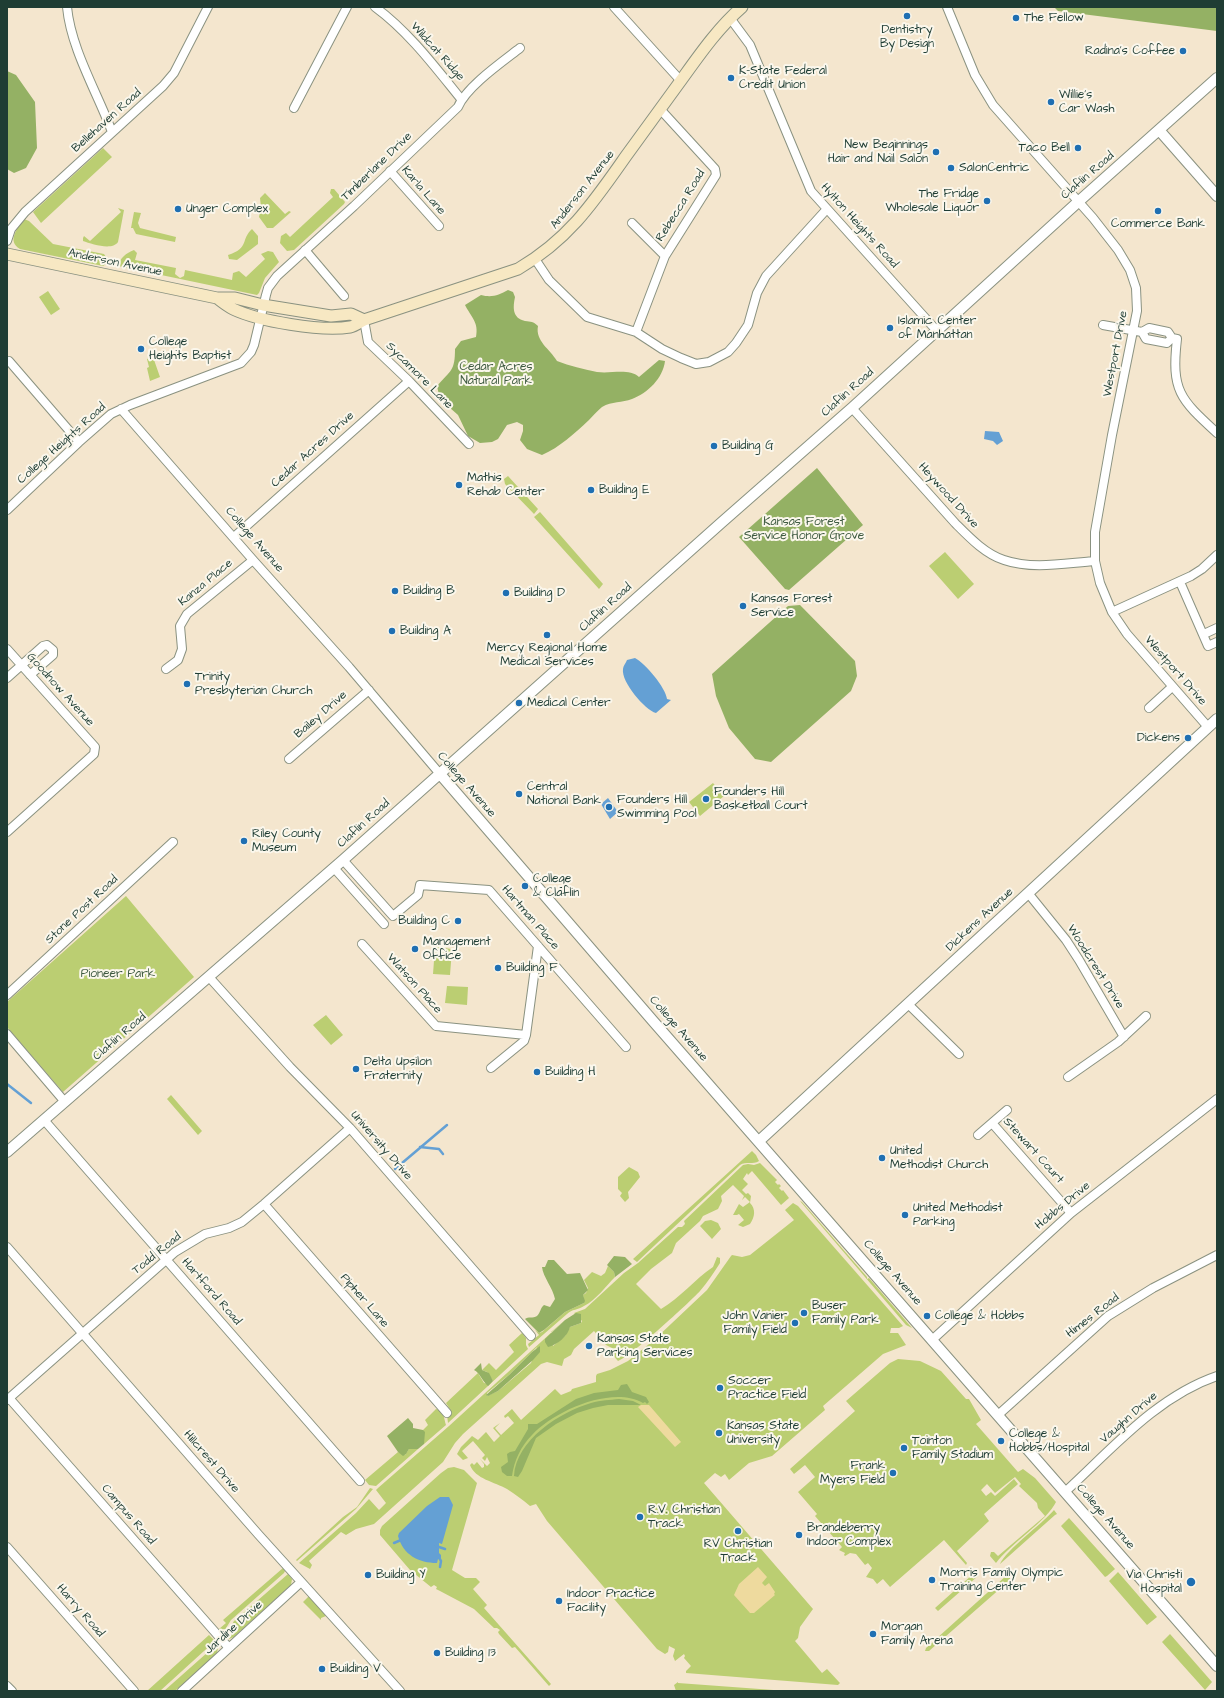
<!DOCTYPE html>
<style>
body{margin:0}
#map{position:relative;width:1224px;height:1698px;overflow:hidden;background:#f4e6ce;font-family:"Architects Daughter",sans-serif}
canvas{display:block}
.frame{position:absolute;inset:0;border:8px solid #1f3d34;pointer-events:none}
</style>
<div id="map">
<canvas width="1224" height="1698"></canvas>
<div class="frame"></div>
</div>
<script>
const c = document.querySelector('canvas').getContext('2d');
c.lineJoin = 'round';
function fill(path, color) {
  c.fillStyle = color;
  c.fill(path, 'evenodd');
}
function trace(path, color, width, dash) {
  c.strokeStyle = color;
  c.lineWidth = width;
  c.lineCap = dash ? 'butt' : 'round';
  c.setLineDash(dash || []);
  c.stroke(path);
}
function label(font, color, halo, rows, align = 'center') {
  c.font = font + ' "Architects Daughter",sans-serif';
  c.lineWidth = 4;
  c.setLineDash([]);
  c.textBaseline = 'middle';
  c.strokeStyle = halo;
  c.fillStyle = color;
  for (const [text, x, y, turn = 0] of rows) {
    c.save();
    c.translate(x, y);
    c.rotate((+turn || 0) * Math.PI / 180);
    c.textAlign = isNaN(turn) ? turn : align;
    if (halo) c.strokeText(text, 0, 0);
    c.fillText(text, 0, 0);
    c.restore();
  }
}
fill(new Path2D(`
 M103,148L112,157L41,223L33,212Z
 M331,189H334L345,202L344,204L294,250L287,251L280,243L281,236L286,233L290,237L333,197L330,193Z
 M265,193L285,214L289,211L291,212L273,228H267L259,217L261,207L260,198Z
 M118,208L124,210L118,242C112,251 92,244 83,241V238L84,236L90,241L121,212Z
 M134,212L141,213L138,223L140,228L176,237L175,242L136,234L133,228H131Z
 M24,219L29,221L53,244L104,254L106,257L108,263L103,266L20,249C6,241 18,228 24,219Z
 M252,229L258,236V244L237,260L229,259L228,255C250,248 240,240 252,229Z
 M134,250L137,253L135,260L176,268L175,274L180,278L184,276L185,270L232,280L233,273L239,271L246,277L265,259L261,254L268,251L273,252L279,262L265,278L259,293L257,295L118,266C120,258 126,253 134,250Z
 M48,291L60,309L51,315L39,297Z
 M153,357L160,377L150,381L147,368L149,367L147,359Z
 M508,476L538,509L534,514L505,484L504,479Z
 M540,512L603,584L599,589L534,517Z
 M945,552L974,584L958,599L929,566Z
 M713,783L724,796L700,816L689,802Z
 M126,896L194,977L63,1092L7,1027V1002Z
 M435,947L452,949L450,975L433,974Z
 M447,986L468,987L467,1005L445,1003Z
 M326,1015L343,1035L331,1045L313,1025Z
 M171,1095L202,1131L198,1135L167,1099Z
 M752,1151L756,1155L759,1161C753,1165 746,1161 740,1165L637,1262L633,1259Z
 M760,1163L777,1180L775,1182L778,1185L779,1184L781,1186L779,1188L782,1191L783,1190L789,1198L781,1205L752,1171L748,1175L747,1173L743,1179L748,1184L742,1190L746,1194L748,1193L751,1196L750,1203C756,1209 755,1217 750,1224L743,1227L738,1225L744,1220L739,1214L737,1215H733L739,1204L743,1207L750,1202L745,1197L742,1200L744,1196L733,1185L721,1196L722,1201L718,1209L703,1216L700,1221L676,1243L672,1253L651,1269L636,1284L661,1309C680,1298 695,1279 713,1267L717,1257L720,1258V1263C714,1272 708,1282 700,1291C690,1302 629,1358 618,1361L611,1353L612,1348L606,1345L594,1331L574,1349L571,1355L564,1359L562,1366L547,1362L541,1364L463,1434L455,1443L443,1462L374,1524L356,1529L346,1535L341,1532L309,1561L312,1565L310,1569L299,1563L356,1513L369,1499L379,1510L386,1503L376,1490L378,1488L449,1426L565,1320L551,1332L553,1346L565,1336L570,1327L581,1323L582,1321L574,1313L567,1318L574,1313L585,1309L624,1273L638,1263L678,1227H682L685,1224L684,1221L743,1165L748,1164L754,1165ZM537,1347L531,1363L498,1391L487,1396V1393L510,1374Z
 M629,1167L638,1172L640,1177L628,1192L629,1198L625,1202L620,1196L622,1193L618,1189V1177Z
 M800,1201L802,1202L867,1277V1279L869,1278L912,1328L906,1325Z
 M793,1203L798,1206L903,1326L899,1328H891L890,1333H898L906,1345L883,1354L823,1406L825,1410L772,1456L749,1463L729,1480L725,1474L721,1477L715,1473L704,1483L813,1609L800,1627L798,1638L795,1641L822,1673L827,1669L839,1682L840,1683L838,1685L686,1673V1671L691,1666L684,1658L685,1656L684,1654L675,1661L673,1656L675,1649L669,1646L668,1652L665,1654L657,1649L547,1521L536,1504L530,1506C523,1500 515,1494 507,1489C495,1482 475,1479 470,1465L472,1463L474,1465L477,1462L482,1468L484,1467V1464L480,1459L487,1466L490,1463L487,1457L485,1461L482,1458L485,1455L473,1441L462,1451L468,1458L463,1460L457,1454L461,1447L472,1436L478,1440L486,1432L494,1442L500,1436L493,1428L500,1423L495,1428L501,1435L514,1423L508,1416L502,1420L505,1418L504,1416L512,1409L521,1420L555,1389L561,1395L571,1391L572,1389L596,1382V1376L597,1374L610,1370L628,1361L654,1340L707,1290L731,1256L732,1255L742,1257L750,1255L794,1220L785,1210Z
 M711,1220L718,1223L721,1229L712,1239L700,1226L705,1221Z
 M608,1266L614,1272L615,1277C606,1286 596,1300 584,1306C578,1310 572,1309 567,1314L529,1347L528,1344L539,1335L535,1330L539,1333L542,1332L565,1312L584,1303L583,1295L586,1293L588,1288L584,1280L592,1272L601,1276L605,1273Z
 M522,1333L526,1338V1345L528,1349L448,1423L447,1415L451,1411L446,1403L478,1373L484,1383L489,1384L493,1381L487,1372L482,1370L489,1363L496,1370L514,1352L509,1345Z
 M898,1359L920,1361L941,1371L966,1399H969L981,1420L976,1424L1018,1472L1023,1469L1035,1478L1056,1502C1047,1521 1010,1544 996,1563L990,1556L991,1552H994L998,1556L1045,1516L1038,1508L1037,1503L1019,1486L1021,1484L1015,1477L995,1493L987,1484L981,1490L986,1496L991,1492L995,1496L1014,1479L1018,1484L984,1514L989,1521L957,1551L967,1563L966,1565L944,1540L890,1587L883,1579L877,1584L873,1579L866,1577L872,1568L868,1563L865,1565L856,1554L850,1553L845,1556L844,1555L845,1553L839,1550L842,1547L815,1516L817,1514L798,1492L815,1477L805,1465L794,1474L790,1469L855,1411L846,1401L890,1363Z
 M436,1409C444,1410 444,1419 446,1425L424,1444L423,1430L428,1425L425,1420Z
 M409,1449H418L376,1486L369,1485L365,1480L398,1452L405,1455Z
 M454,1467L464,1470L477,1483L452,1570L465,1578H476L480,1582L473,1589L487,1605L484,1608L551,1684L549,1686L515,1647L512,1648L499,1634L498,1632L500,1630L497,1628H494L474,1609L440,1591L436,1589L437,1587L434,1585L431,1587L410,1570L380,1535V1530L382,1526L441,1473L448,1468Z
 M370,1488L373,1489L356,1509L297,1561L296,1560L343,1517L357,1507Z
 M1054,1510L1057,1514L1055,1515L1000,1564C1006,1550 1042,1524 1054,1510Z
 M1069,1518L1115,1569L1107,1576L1105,1577L1061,1526Z
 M283,1568L285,1571L284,1573L231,1620L223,1633L219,1629L226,1623L223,1620Z
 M973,1570L978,1576L938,1611L935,1608L973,1574L971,1571Z
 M1118,1572L1157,1617L1147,1625L1109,1581Z
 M288,1574L292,1579L291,1585L234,1637L229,1639L225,1637L234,1621Z
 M1007,1575L1010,1577V1580L929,1651H925L926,1648Z
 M309,1596L326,1616L321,1618V1620L303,1602Z
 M1170,1634L1212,1682L1205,1690L1162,1642Z
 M209,1635L215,1641L160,1691H147Z
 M217,1644L218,1648L217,1653L175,1691H164Z
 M678,1682V1683L787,1691H676L674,1685Z`), '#bbce72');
fill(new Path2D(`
 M1054,7H1217V31L1058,11Z
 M7,71L16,75L35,102L37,148L26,168L14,173L7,169Z
 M508,290L513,292L515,297C513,307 512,318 525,321C531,322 533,321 538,326C535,341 550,349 557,361C570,366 583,369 597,372C611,374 629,368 639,377L659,360L665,361C663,378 648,393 632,399C622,403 612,401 602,407C597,411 593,416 589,420C574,434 560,447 542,455L527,449L520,440L523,431V425L517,422L507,425L498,439L492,442L480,443L468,436L458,415L440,399L437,386C451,370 455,371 455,349L461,341L476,337C479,322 471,317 465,305L481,295C492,298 499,295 508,290Z
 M817,468L863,525L789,590L785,589L739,537Z
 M800,605L855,661L857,676L851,691L771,762L755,759L729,728L716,696L712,674L788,606Z
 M614,1256L625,1257L632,1264L615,1277L614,1272L607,1265Z
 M548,1260H554L567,1274L580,1273L588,1290L583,1295L585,1301L584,1303L565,1312L544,1330L539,1333L525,1319C528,1316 533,1319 537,1316C541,1312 540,1308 544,1305L550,1307L555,1299C553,1288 543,1277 542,1267H545Z
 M576,1313L581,1314V1323L570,1327C568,1336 557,1345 548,1347L545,1342V1339L565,1320Z
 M540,1346V1352L533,1360L498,1391L488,1396L486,1395L510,1374L532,1352Z
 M481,1363L482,1370L489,1373L493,1381L488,1386C482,1381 480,1373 474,1370Z
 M627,1384L632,1392L646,1397L649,1402L647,1404L645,1402L643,1403C612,1385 554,1411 532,1435C521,1446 514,1461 512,1476H507L502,1472L501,1467L508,1462L507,1454L510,1452L515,1451L528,1429V1424H537L576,1399L594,1393L618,1390L621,1385Z
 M619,1399L633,1401L641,1405H608L593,1408L577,1413L556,1424L536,1438L522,1471L518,1477L514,1476C516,1440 560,1412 591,1403C601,1400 610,1400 619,1399Z
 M408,1418L413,1424V1428L423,1430L425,1432L424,1444L418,1449H409L406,1454L403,1456L398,1452L387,1436Z`), '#94b164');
fill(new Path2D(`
 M641,1405H649L681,1442L675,1447L638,1407Z
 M758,1567L767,1577L762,1583L765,1586L769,1583L775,1592L774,1594L775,1595L754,1613H750L734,1595L739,1584Z`), '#eeda9e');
fill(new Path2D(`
 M985,431L999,432L1003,441L997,445L993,441L984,439Z
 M635,658C645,663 666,688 667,699L671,700L656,713C645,710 621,682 623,669C623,666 626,663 627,660Z
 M608,798L618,812L610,819L601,804Z
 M440,1497H449L453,1505L442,1544L439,1543V1553L441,1555V1558L438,1559L437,1563C419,1563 403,1555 398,1536L399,1533L427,1506Z`), '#64a0d4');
trace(new Path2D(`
 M7,1084L31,1103
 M420,1147L439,1149L443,1154
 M395,1169L447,1125
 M394,1543L401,1540
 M436,1546L445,1549
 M438,1556L441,1561L440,1567`), '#64a0d4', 2.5);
const minor = new Path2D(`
 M67,7C71,49 97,92 112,132
 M375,7C409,32 435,67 461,99
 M614,7L681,81
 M947,7L975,75L993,105L1093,218L1118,250L1130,270L1136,288L1137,311L1112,435L1095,532V561L1100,583L1112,612L1127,634L1208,727
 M730,18L750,45L811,191L937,331
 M294,108L347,7
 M390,171L439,226
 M632,223L665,256
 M7,241L11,229L25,212L163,86L174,73L208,7
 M305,250L344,296
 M535,259L549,280L587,317L636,332L662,349L681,358L696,364L709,362L728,352L736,343L748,325L757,293L766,276L826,210
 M364,320L368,342L409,381L469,444
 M1103,325L1142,332L1149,328L1168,332L1172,338L1177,339C1171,391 1180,399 1217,433
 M636,332L665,256L716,175L715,169L660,109
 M1142,332L1146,339L1167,343L1172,338
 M9,361L79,442
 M852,408L955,523C969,537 985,554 1004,560C1033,570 1066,563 1095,561
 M121,409L253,560L349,667L440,774
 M7,510L79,442L111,414L130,405L241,363L251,352L254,345L266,295L268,288L277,276L354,206L458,107C466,87 502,62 520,48
 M234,537L409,381
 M1180,582L1208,646L1217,642
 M1112,612L1191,576L1202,569L1217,555
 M1204,634L1217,628
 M7,649L95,747L94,754L7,832
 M166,669L178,660L182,649L180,626L187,614L253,560
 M7,678L43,646L47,645L53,650V655L30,675
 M1149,708L1172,687
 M289,759L369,690
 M343,860L393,916L418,895L420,885L489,890L626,1047
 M334,868L384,924
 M1028,893L1066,940L1079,960L1124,1037
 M362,944L436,1026L526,1035
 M209,977L290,1067L350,1128L531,1336
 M7,995L173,842
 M908,1004L959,1054
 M7,1034L65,1102
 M491,1068L524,1041L526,1035L538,946
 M1068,1077L1118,1042L1146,1016
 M44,1120L360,1481
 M992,1123L1071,1213
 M978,1135L1007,1110
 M264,1204L447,1413
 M7,1247L258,1534L400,1691
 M932,1340L1071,1213L1217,1099
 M9,1398L229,1648
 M7,1400L175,1252L205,1234L229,1228L242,1222L264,1204L350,1128
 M998,1415L1108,1316L1153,1288L1217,1255
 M1065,1492C1112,1449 1156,1397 1217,1376
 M7,1547L134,1691
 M7,1686L12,1691
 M182,1691L301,1582`);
const tertiary = new Path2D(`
 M1159,130L1217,196
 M440,774L653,1021L1217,1666
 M759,1141L1217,719
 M7,1152L343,860L721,523L853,407L1078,202L1217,78`);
const secondary = new Path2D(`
 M7,254L217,298H235L263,305L331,316L351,314L364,320
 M217,298C222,302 227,306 233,309C258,321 322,332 350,327C355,326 360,322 364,320L518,269C569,239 593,203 626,156C645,130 663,105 682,79C700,54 718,28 742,7`);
trace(minor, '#8a9281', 10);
trace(tertiary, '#8a9281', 12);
trace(secondary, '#8a9281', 13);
trace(minor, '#fff', 8);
trace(tertiary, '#fff', 10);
trace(secondary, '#f7e8c3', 11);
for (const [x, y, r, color] of [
 [907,16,4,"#1f6fb2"],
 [1016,18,4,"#1f6fb2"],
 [1183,51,4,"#1f6fb2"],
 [731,78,4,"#1f6fb2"],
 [1051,102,4,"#1f6fb2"],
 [1078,148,4,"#1f6fb2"],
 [936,152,4,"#1f6fb2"],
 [951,168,4,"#1f6fb2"],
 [987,201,4,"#1f6fb2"],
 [178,209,4,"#1f6fb2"],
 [1158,211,4,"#1f6fb2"],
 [890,328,4,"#1f6fb2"],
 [141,349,4,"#1f6fb2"],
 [714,446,4,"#1f6fb2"],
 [459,485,4,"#1f6fb2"],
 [591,490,4,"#1f6fb2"],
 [395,591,4,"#1f6fb2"],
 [506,593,4,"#1f6fb2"],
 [743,606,4,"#1f6fb2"],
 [392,631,4,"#1f6fb2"],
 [547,635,4,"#1f6fb2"],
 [187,684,4,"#1f6fb2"],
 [519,703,4,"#1f6fb2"],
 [1188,738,4,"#1f6fb2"],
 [519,794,4,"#1f6fb2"],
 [706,799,4,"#1f6fb2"],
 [609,807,4,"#1f6fb2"],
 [244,841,4,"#1f6fb2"],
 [525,886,4,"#1f6fb2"],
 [458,921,4,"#1f6fb2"],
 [415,949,4,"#1f6fb2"],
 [498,968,4,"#1f6fb2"],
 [356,1069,4,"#1f6fb2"],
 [537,1072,4,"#1f6fb2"],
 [882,1158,4,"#1f6fb2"],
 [905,1215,4,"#1f6fb2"],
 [804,1313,4,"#1f6fb2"],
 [927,1316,4,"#1f6fb2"],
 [795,1323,4,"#1f6fb2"],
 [589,1346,4,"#1f6fb2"],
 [720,1388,4,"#1f6fb2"],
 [719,1433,4,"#1f6fb2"],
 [1001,1441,4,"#1f6fb2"],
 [904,1448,4,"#1f6fb2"],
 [893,1473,4,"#1f6fb2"],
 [640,1517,4,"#1f6fb2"],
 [738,1531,4,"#1f6fb2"],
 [799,1535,4,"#1f6fb2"],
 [368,1575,4,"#1f6fb2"],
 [932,1580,4,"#1f6fb2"],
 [1191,1582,5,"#1f6fb2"],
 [559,1601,4,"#1f6fb2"],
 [873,1634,4,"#1f6fb2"],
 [437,1653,4,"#1f6fb2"],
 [322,1669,4,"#1f6fb2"]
]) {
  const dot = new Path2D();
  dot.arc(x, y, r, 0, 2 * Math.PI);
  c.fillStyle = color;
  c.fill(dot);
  trace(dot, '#fbf7ec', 1.5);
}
label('12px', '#1f3d34', '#fbf7ec', [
 ["The Fellow",1024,18],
 ["Dentistry",907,30,"center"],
 ["By Design",907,44,"center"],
 ["Radina's Coffee",1175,51,"right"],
 ["K-State Federal",739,71],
 ["Credit Union",739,85],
 ["Willie's",1059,95],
 ["Car Wash",1059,109],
 ["New Beginnings",928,145,"right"],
 ["Hair and Nail Salon",928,159,"right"],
 ["Taco Bell",1070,148,"right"],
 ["SalonCentric",959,168],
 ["The Fridge",979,194,"right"],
 ["Wholesale Liquor",979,208,"right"],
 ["Unger Complex",186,209],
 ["Commerce Bank",1158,224,"center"],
 ["Islamic Center",898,321],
 ["of Manhattan",898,335],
 ["College",149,342],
 ["Heights Baptist",149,356],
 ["Building G",722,446],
 ["Mathis",467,478],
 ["Rehab Center",467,492],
 ["Building E",599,490],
 ["Building B",403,591],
 ["Building D",514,593],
 ["Kansas Forest",751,599],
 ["Service",751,613],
 ["Building A",400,631],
 ["Mercy Regional Home",547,648,"center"],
 ["Medical Services",547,662,"center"],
 ["Trinity",195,677],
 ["Presbyterian Church",195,691],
 ["Medical Center",527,703],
 ["Dickens",1180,738,"right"],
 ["Central",527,787],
 ["National Bank",527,801],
 ["Founders Hill",714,792],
 ["Basketball Court",714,806],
 ["Founders Hill",617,800],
 ["Swimming Pool",617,814],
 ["Riley County",252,834],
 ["Museum",252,848],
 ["College",533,879],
 ["& Claflin",533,893],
 ["Building C",450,921,"right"],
 ["Management",423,942],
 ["Office",423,956],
 ["Building F",506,968],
 ["Delta Upsilon",364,1062],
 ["Fraternity",364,1076],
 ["Building H",545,1072],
 ["United",890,1151],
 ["Methodist Church",890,1165],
 ["United Methodist",913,1208],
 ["Parking",913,1222],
 ["Buser",812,1306],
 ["Family Park",812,1320],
 ["John Vanier",787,1316,"right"],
 ["Family Field",787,1330,"right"],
 ["College & Hobbs",935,1316],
 ["Kansas State",597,1339],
 ["Parking Services",597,1353],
 ["Soccer",728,1381],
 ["Practice Field",728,1395],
 ["Kansas State",727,1426],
 ["University",727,1440],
 ["College &",1009,1434],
 ["Hobbs/Hospital",1009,1448],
 ["Tointon",912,1441],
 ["Family Stadium",912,1455],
 ["Frank",885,1466,"right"],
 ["Myers Field",885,1480,"right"],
 ["R.V. Christian",648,1510],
 ["Track",648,1524],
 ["Brandeberry",807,1528],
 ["Indoor Complex",807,1542],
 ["RV Christian",738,1544,"center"],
 ["Track",738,1558,"center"],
 ["Morris Family Olympic",940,1573],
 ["Training Center",940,1587],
 ["Building Y",376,1575],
 ["Via Christi",1182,1575,"right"],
 ["Hospital",1182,1589,"right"],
 ["Indoor Practice",567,1594],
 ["Facility",567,1608],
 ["Morgan",881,1627],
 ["Family Arena",881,1641],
 ["Building 13",445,1653],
 ["Building V",330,1669]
], 'left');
label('12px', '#1f3d34', '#fbf7ec', [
 ["Wildcat Ridge",437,52,48],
 ["Bellehaven Road",107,121,-42],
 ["Timberlane Drive",377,167,-44],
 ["Claflin Road",1088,176,-41],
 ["Anderson Avenue",583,190,-52],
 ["Karla Lane",423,191,49],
 ["Rebecca Road",681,206,-58],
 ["Hylton Heights Road",859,226,48],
 ["Anderson Avenue",115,263,12],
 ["Westport Drive",1116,354,-79],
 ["Sycamore Lane",419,376,45],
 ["Claflin Road",848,393,-42],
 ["College Heights Road",62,444,-42],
 ["Cedar Acres Drive",313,450,-42],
 ["Heywood Drive",948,496,48],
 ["College Avenue",254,540,49],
 ["Kanza Place",206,583,-40],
 ["Claflin Road",606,608,-42],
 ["Westport Drive",1175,671,49],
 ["Goodnow Avenue",60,690,48],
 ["Bailey Drive",321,715,-41],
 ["College Avenue",466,785,49],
 ["Claflin Road",364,824,-42],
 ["Stone Post Road",82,910,-43],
 ["Hartman Place",530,918,49],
 ["Dickens Avenue",980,920,-43],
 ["Woodcrest Drive",1095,967,58],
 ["Watson Place",414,984,48],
 ["College Avenue",678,1029,49],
 ["Claflin Road",120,1037,-41],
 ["University Drive",381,1146,49],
 ["Stewart Court",1033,1151,48],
 ["Hobbs Drive",1063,1206,-40],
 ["Todd Road",157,1254,-39],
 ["College Avenue",892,1273,49],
 ["Hartford Road",211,1292,49],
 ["Pipher Lane",364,1301,49],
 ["Himes Road",1093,1316,-38],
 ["Vaughn Drive",1129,1418,-41],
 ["Hillcrest Drive",211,1462,49],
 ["Campus Road",128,1515,49],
 ["College Avenue",1105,1517,49],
 ["Harry Road",80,1611,49],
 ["Jardine Drive",234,1628,-42]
]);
label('12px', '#3e5a40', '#fbf7ec', [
 ["Cedar Acres",496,367],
 ["Natural Park",496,381],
 ["Kansas Forest",804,522],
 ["Service Honor Grove",804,536],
 ["Pioneer Park",118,974]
]);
</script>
